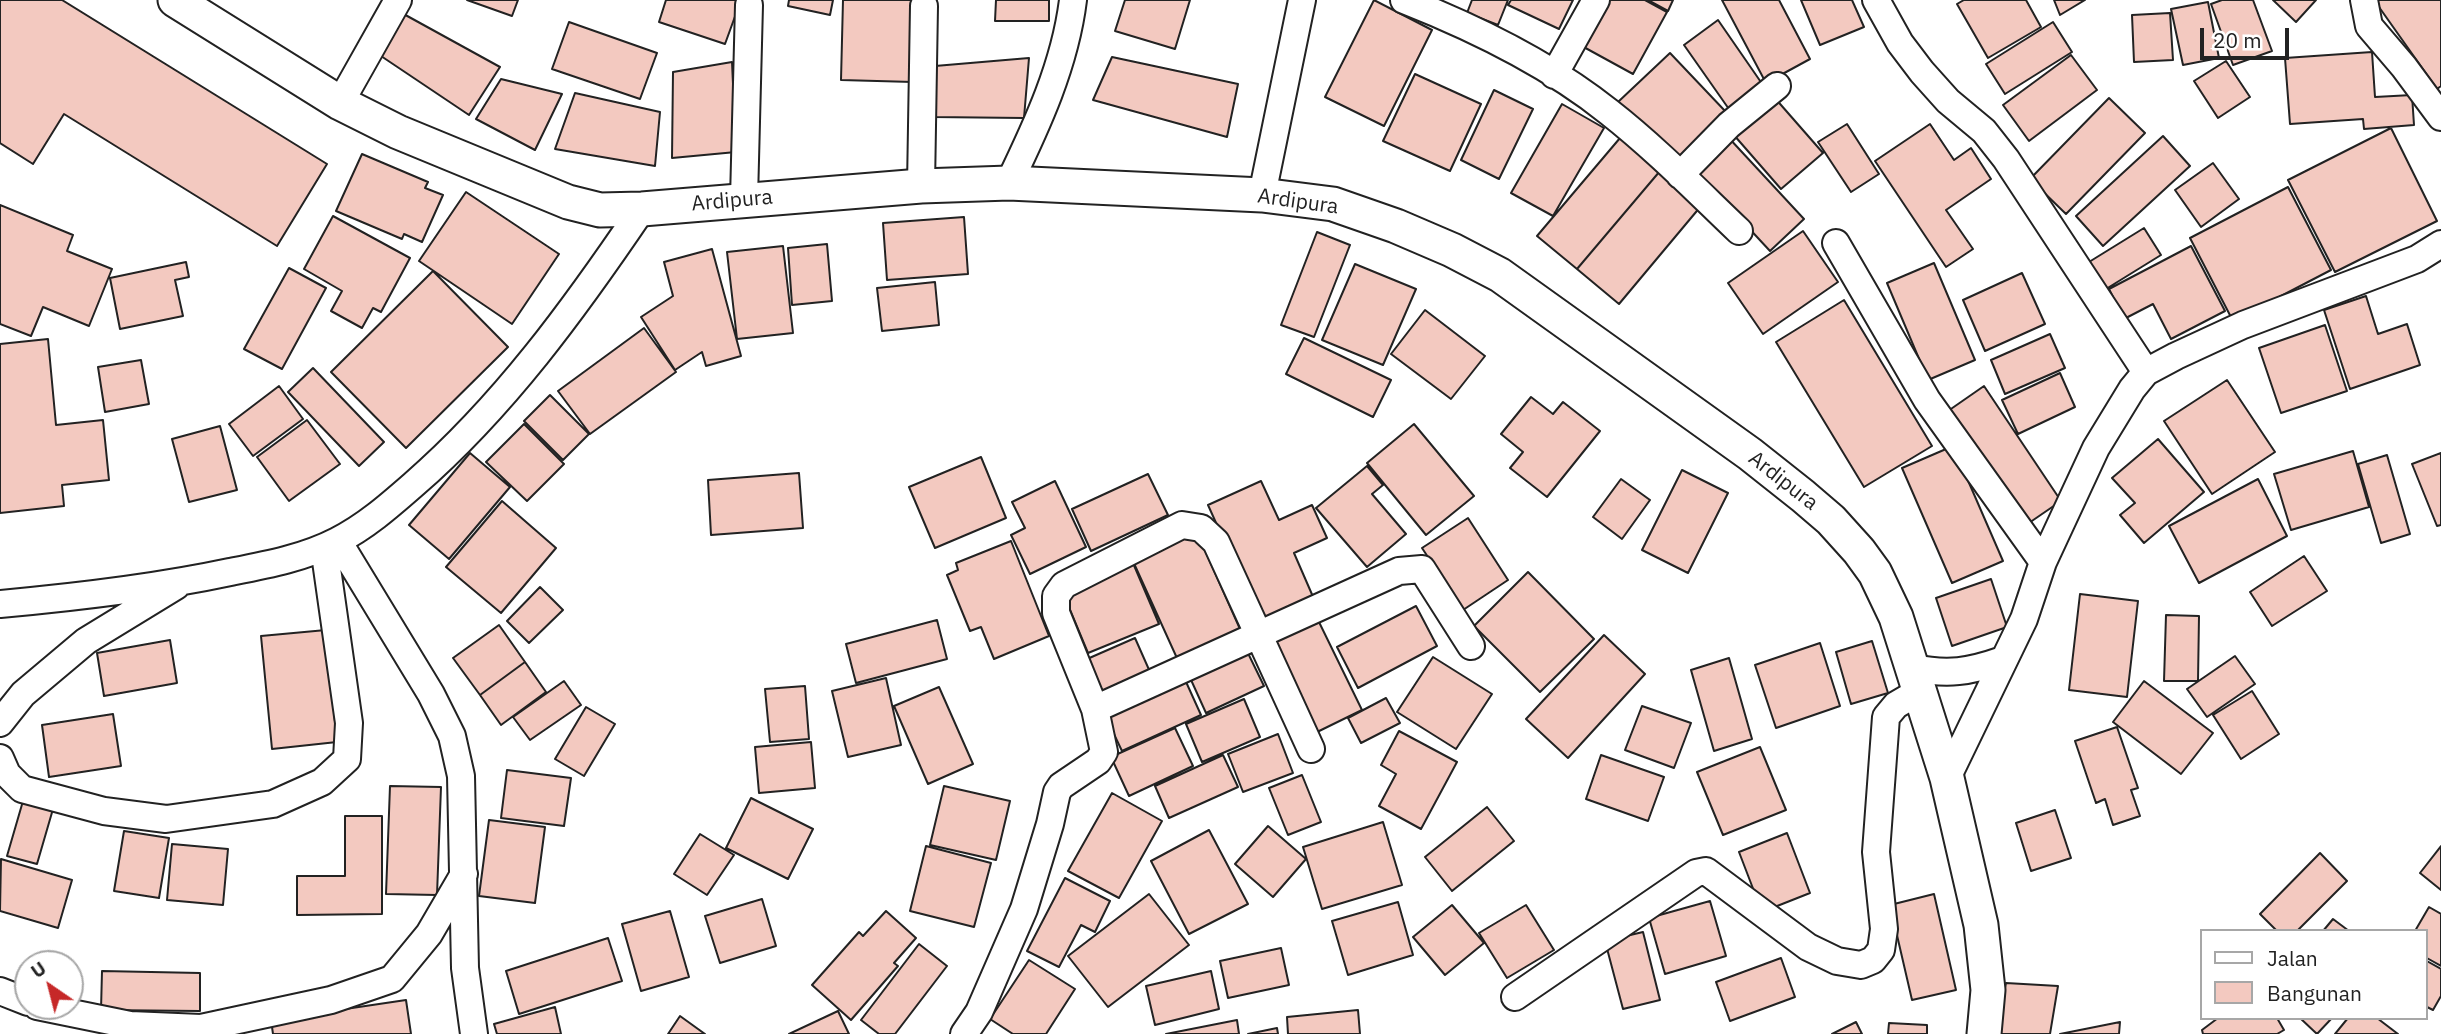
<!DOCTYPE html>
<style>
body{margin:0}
#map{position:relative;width:2441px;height:1034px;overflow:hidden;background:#fff;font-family:"IBM Plex Sans",sans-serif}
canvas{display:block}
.legend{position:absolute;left:2200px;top:929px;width:228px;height:91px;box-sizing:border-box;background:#fff;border:2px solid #a7a7a7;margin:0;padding:9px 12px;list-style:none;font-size:21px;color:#222}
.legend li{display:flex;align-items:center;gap:14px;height:35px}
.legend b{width:35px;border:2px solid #a7a7a7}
.north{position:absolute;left:14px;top:950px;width:70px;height:70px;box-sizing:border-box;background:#fff;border:2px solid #a7a7a7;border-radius:50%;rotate:325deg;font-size:19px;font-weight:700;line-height:28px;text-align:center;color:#222}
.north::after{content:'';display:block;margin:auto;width:24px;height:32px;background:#c62828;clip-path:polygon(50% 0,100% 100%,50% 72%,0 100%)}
.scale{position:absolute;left:2200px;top:28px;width:89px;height:32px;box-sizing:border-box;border:4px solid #222;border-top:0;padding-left:9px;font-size:21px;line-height:24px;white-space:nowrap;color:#222;-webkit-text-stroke:5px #fff;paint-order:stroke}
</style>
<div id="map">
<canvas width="2441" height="1034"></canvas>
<ul class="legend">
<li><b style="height:9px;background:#fff"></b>Jalan</li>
<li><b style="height:19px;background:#f3c9c0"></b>Bangunan</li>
</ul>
<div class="north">U</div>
<div class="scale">20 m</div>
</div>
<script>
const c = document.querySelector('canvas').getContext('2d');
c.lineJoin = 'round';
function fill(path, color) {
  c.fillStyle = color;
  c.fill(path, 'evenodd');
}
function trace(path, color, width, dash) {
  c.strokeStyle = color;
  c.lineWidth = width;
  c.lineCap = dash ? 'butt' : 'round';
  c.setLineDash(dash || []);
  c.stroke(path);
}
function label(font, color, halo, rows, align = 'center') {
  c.font = font + ' "IBM Plex Sans",sans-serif';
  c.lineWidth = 5;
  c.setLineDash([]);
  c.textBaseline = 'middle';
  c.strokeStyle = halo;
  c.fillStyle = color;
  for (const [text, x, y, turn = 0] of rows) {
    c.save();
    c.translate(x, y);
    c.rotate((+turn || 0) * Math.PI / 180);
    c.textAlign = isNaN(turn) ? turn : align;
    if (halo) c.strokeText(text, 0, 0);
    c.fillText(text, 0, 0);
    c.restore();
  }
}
const building = new Path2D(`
 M0,0H62L327,164L277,246L64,114L33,164L0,143Z
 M467,0H518L512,16Z
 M666,0H741L725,44L659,22Z
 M789,0H833L830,15L788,6Z
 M843,0H915L913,82L841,80Z
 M996,0H1049V21H995Z
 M1125,0H1190L1175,49L1115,31Z
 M1374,0L1432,30L1384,126L1325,97Z
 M1472,0H1508L1498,25L1467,13Z
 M1511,0H1573L1559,29L1508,5Z
 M1604,0H1645L1667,12L1633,74L1580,45Z
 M1648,0H1673L1668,11Z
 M1722,0H1779L1810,59L1766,83Z
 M1801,0H1852L1864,27L1820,45Z
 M1964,0H2026L2041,27L1988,58L1957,4Z
 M2054,0H2085L2060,15Z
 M2222,0H2253L2272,51L2233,65L2211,4Z
 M2273,0H2316L2296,22Z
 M2374,0H2441V86L2437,89Z
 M2208,2L2219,58L2183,65L2171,9Z
 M400,12L500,67L469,115L378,54Z
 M2170,13L2173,60L2134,62L2132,15Z
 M1718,20L1765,88L1731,112L1684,45Z
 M569,22L657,53L640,99L552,69Z
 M2053,22L2072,52L2005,94L1986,64Z
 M2372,52L2375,97L2412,95L2414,125L2364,129L2363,119L2290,124L2285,58Z
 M1670,53L1726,112L1675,161L1618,102Z
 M2071,55L2097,90L2029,141L2003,105Z
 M1112,57L1238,84L1227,137L1093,100Z
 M1029,58L1024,118L932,117L935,66Z
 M2226,61L2250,97L2218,118L2194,81Z
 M732,62L736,152L672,158L673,72Z
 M1415,74L1481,104L1450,171L1383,141Z
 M501,79L562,94L535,150L476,119Z
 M1494,90L1533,109L1499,179L1461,160Z
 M575,93L660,112L655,166L555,149Z
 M1774,97L1823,153L1781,189L1733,134Z
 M2109,98L2145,133L2066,214L2030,179Z
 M1562,104L1604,128L1553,216L1511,193Z
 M1847,124L1879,174L1851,192L1818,142Z
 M1930,124L1954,160L1971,148L1991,179L1946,210L1973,249L1946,267L1875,161Z
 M2391,128L2437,221L2335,272L2288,180Z
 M2163,136L2190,166L2103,246L2076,216Z
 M1728,137L1804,219L1770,251L1694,169Z
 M1620,138L1660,171L1577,269L1537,236Z
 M362,154L428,182L425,188L443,195L422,242L404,234L402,239L336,211Z
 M2213,163L2239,199L2201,227L2175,190Z
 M1660,171L1701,206L1619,304L1577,269Z
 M2288,187L2331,270L2233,321L2190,238Z
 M466,192L559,254L512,324L419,261Z
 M0,205L73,235L67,251L112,269L89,326L43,307L31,336L0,324Z
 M333,216L410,258L381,312L373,308L362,328L331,311L342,291L304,269Z
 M964,217L968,274L887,280L883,223Z
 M2144,228L2161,255L2106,289L2089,262Z
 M1803,231L1838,282L1763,334L1728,283Z
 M1317,232L1350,245L1314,337L1281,325Z
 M827,244L832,301L792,305L788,248Z
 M783,246L793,333L737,339L727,252Z
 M2191,246L2225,311L2171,339L2153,304L2124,319L2109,289Z
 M712,249L741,356L706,366L702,352L675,370L641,317L673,296L664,262Z
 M186,262L189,277L175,280L183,316L120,329L110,278Z
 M1934,263L1975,360L1928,380L1887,283Z
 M1355,264L1416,289L1383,365L1322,340Z
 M289,268L326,288L282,369L244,349Z
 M433,271L508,347L406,448L331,372Z
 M2022,273L2045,324L1985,351L1963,300Z
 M935,282L939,325L882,331L877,288Z
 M2366,296L2378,334L2407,324L2420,365L2350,389L2324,310Z
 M1844,300L1932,446L1864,487L1776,342Z
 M1425,310L1485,356L1451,399L1391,354Z
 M2325,325L2347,391L2281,413L2259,348Z
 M644,328L676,372L590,434L558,391Z
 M2050,334L2065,368L2005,394L1991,360Z
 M1304,338L1391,380L1373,417L1286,374Z
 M48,339L56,425L103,420L109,480L62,485L64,506L0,513V344Z
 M141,360L149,404L105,412L98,367Z
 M313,368L384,442L359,466L288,392Z
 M2060,373L2075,407L2018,434L2002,400Z
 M2227,380L2275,452L2212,494L2164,421Z
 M279,386L303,419L253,456L229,424Z
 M1984,386L2061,501L2026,525L1948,411Z
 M550,395L589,434L563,460L524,421Z
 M1531,397L1553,414L1563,402L1600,431L1547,497L1510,468L1523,452L1501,434Z
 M307,420L340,464L289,501L257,457Z
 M524,424L564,464L527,501L486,462Z
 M1414,424L1474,496L1426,535L1367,463Z
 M220,426L237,490L189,502L172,439Z
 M2158,439L2204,492L2144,543L2120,515L2135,503L2112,478Z
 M1953,446L2003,561L1952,583L1902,468Z
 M2353,451L2369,507L2291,530L2274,474Z
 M470,453L510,487L449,559L409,525Z
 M2441,453V525L2437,526L2412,464Z
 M2387,455L2410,534L2381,543L2358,464Z
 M981,457L1006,518L935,548L909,487Z
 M1367,466L1383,485L1372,494L1406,534L1367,567L1316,508Z
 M1682,470L1728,493L1688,573L1642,550Z
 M799,473L803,528L711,535L708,480Z
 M1148,474L1168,515L1091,551L1072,509Z
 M1621,479L1650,500L1622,539L1593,517Z
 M2258,479L2287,536L2199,583L2169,526Z
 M1055,481L1086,547L1030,574L1011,535L1025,528L1012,502Z
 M1261,481L1279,520L1312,505L1327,538L1294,553L1314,599L1261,623L1208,505Z
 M502,501L556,548L501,613L446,567Z
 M1468,518L1508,580L1463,610L1422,548Z
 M1196,530L1244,638L1181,667L1132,559Z
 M1011,541L1049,636L994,659L981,627L970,631L947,575L958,570L956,563Z
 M2304,556L2327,591L2272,626L2250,592Z
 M1133,563L1159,624L1088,653L1063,593Z
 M1528,572L1594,639L1540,692L1474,626Z
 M1991,579L2007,627L1952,646L1936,598Z
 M540,587L563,610L529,643L507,621Z
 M2080,594L2138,601L2127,697L2069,690Z
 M1416,606L1437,646L1358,688L1337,647Z
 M2166,615L2199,616L2198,681H2164Z
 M937,620L947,659L856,683L846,644Z
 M1318,620L1362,710L1311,735L1267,646Z
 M499,625L525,662L480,695L453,658Z
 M326,630L337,742L272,749L261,636Z
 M1604,635L1645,674L1568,758L1526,719Z
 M1135,638L1154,681L1096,706L1078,663Z
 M170,640L177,683L104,696L97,653Z
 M1872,641L1888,693L1851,704L1836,652Z
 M1820,643L1840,706L1776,728L1755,665Z
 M1244,645L1264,686L1206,713L1187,671Z
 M2235,656L2255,684L2207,717L2187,689Z
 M1433,657L1492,694L1456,749L1397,712Z
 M1729,658L1752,739L1714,751L1691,670Z
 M525,662L546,692L501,725L480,695Z
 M1182,673L1201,715L1122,751L1102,709Z
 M886,678L901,745L848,757L832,691Z
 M564,681L581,705L530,740L513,717Z
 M2144,681L2213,733L2181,774L2113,722Z
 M805,686L809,739L770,742L765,689Z
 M939,687L973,764L928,784L894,706Z
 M2252,691L2279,734L2241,759L2213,715Z
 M1386,698L1400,723L1361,743L1348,718Z
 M1244,699L1260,737L1202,762L1186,724Z
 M1642,706L1691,723L1674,768L1625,750Z
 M586,707L615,724L584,776L555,759Z
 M113,714L121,766L49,777L42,725Z
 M2117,727L2138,788L2131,790L2140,816L2113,825L2105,799L2096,803L2075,741Z
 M1175,728L1193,766L1129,796L1111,757Z
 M1399,731L1457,762L1421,829L1379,806L1396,774L1381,765Z
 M1278,734L1293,773L1243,792L1228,754Z
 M811,742L815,788L759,793L755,747Z
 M1760,747L1786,810L1723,835L1697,772Z
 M1223,755L1238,787L1169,818L1155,786Z
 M1601,755L1664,777L1648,821L1586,799Z
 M507,770L571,778L564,826L501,818Z
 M1302,775L1321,822L1288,835L1269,788Z
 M390,786L441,787L437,895L386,894Z
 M944,786L1010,801L996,860L930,845Z
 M1112,793L1162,821L1119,898L1068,871Z
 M751,798L813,829L788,879L726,848Z
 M23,801L53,809L37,864L7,856Z
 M1487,807L1514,841L1452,891L1425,857Z
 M2055,810L2071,858L2031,871L2016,823Z
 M345,816H382V914L297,915V876H345Z
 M489,820L545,827L535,903L479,896Z
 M1383,822L1402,885L1322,909L1303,847Z
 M1268,826L1306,859L1273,897L1235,864Z
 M1209,830L1248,904L1189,934L1151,861Z
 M124,831L169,838L159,898L114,891Z
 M1787,833L1810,893L1762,912L1739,852Z
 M700,834L734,855L707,895L674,874Z
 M172,844L228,849L223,905L167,900Z
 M926,846L991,863L974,927L910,911Z
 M2441,846V890L2420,873Z
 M2320,853L2347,881L2297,931H2277L2260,914Z
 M1,859L72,880L58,928L0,911Z
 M1065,878L1110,901L1095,932L1081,925L1059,967L1027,951Z
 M1149,894L1189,945L1108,1007L1068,956Z
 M1934,894L1956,990L1912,1000L1890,905Z
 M762,899L776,946L720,963L705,916Z
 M1710,901L1726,956L1665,974L1649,918Z
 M1398,902L1413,955L1348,975L1332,921Z
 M1452,905L1484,943L1445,975L1413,937Z
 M1526,905L1554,950L1507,978L1479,933Z
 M2429,907L2441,914V966L2425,957V931H2415Z
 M670,911L689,977L641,991L622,924Z
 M886,911L916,938L894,963L898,966L851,1020L812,985L859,932L863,936Z
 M2333,919L2349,931H2323Z
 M1643,932L1660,1000L1623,1009L1605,941Z
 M608,938L622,981L519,1014L506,971Z
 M919,944L947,966L895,1034H879L861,1020Z
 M1281,948L1289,985L1228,998L1220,961Z
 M1781,958L1795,997L1730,1021L1716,982Z
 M1029,960L1075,989L1046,1034H1013L990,1019Z
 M2425,960L2441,969V996L2433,1010L2425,1006Z
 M102,971L200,973V1011L101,1010Z
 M1211,971L1219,1009L1155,1025L1146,986Z
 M2006,983L2058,986L2050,1034H1995Z
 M406,1000L411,1034H273L271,1020Z
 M555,1007L561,1034H497L494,1024Z
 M1358,1010L1360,1034H1288L1287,1017Z
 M838,1011L849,1034H789Z
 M680,1016L705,1034H668Z
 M2218,1018H2277L2284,1030L2277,1034H2203L2202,1030Z
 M2300,1018H2332L2317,1034Z
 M2348,1018H2377L2398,1034H2335Z
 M1237,1020L1239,1034H1166Z
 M1856,1022L1862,1034H1832Z
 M2120,1022L2119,1034H2060Z
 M1889,1023L1927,1025V1034H1888Z
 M1277,1028L1278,1034H1248Z`);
fill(building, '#f3c9c0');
trace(building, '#222', 2);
const minor = new Path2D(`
 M1404,0C1475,28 1549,64 1609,112C1655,148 1697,191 1739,231
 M1876,0L1900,43L1922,72L1948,101L1984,131L2006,159L2146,372
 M2364,0L2369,26L2404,67L2441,117
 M1554,75L1596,0
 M340,103L398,0
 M1680,175L1729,125L1777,86
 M1009,183C1037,125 1065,65 1073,0
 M921,186L924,6
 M1262,195L1302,0
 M744,199L749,5
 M1836,243L1927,400L2043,562
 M338,541L431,694L452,736L461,776L465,968L474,1034
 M0,604C77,597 155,588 230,572C266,565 304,558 337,541C365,527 389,506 413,485C504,406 575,308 642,209
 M1913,668C1948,675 1969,672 2003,660
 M1095,709L1399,571L1422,569L1471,646
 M0,723L23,694L86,641L176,586
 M0,758L7,774L22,789L104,811L166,819L273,804L322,782L347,759L349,723L324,547
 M1947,778L2024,619L2043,562L2096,448L2132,389L2146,372L2176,356L2243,325L2417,259L2441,244
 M0,991L28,1002
 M1515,997L1696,873L1706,871L1808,947L1837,961L1861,965L1873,960L1881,950L1884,929L1876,852L1886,717L1896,705L1920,691
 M37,1006L130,1025L201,1028L331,1000L392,979L429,934L464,874
 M964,1034L979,1012L1024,909L1050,824L1057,792L1061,786L1098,761L1104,752L1095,709L1056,613V596L1064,585L1182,525L1201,528L1216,542L1311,749`);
const tertiary = new Path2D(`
 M175,0L340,103L398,132L568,202L600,210L642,209L921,186L1009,183L1262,195L1333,204L1396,226L1452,250L1500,275L1750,454L1803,496L1831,520L1859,551L1875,573L1896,617L1947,778L1981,925L1988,990L1984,1034`);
trace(minor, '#222', 30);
trace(tertiary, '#222', 37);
trace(minor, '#fff', 26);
trace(tertiary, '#fff', 33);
label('21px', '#222', '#fff', [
 ["Ardipura",732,201,-5],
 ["Ardipura",1298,202,8],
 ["Ardipura",1783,481,38]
]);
</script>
